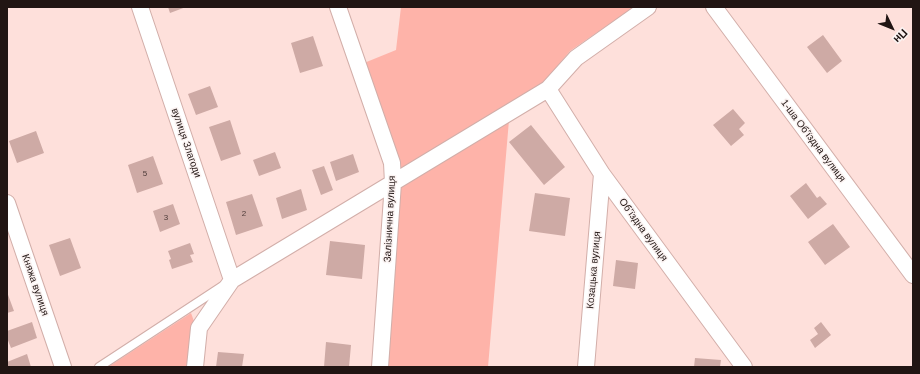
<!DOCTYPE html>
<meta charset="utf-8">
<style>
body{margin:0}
#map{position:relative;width:920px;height:374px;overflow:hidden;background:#fee0db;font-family:Arial,sans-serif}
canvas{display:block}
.frame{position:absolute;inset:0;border:8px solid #211513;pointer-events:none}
.north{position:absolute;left:872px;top:8px;width:40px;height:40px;-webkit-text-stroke:3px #fbf3f2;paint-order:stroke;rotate:133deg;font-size:11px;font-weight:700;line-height:16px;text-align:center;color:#211513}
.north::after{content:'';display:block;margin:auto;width:14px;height:18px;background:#211513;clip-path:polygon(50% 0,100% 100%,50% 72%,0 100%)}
</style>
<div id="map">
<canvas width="920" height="374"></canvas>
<div class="frame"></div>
<div class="north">Пн</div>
</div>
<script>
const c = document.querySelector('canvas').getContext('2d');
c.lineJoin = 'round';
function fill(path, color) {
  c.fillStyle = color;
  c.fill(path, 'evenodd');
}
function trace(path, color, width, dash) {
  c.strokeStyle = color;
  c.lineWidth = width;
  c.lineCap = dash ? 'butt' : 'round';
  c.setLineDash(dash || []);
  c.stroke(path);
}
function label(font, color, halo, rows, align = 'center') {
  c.font = font + ' Arial,sans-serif';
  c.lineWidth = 3;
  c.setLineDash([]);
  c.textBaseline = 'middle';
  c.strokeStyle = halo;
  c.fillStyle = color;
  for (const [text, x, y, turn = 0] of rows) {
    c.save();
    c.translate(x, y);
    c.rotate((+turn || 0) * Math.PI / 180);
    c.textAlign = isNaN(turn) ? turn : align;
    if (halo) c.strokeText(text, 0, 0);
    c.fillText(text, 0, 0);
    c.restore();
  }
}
fill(new Path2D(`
 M401,7H634L570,51L543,83L399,171L364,63L396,50Z
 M509,120L488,367H386L400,187Z
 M191,313L195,324L186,367H108Z`), '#feb3a9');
fill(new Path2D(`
 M168,7H186L170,13Z
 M823,35L842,61L827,73L807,47Z
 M313,36L323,66L300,73L291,43Z
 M210,86L218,107L196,115L188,94Z
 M733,109L745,123L739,129L744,135L731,146L713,125Z
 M230,120L241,154L221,161L209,127Z
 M531,125L565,167L544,185L509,142Z
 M36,131L44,153L17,163L9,141Z
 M275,152L281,168L259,176L253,160Z
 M353,154L359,172L336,181L330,162Z
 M153,156L163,184L137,193L128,165Z
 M324,166L333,190L321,195L312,170Z
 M806,183L817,198L820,196L827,204L808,219L790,196Z
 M301,189L307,210L282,219L276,198Z
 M535,193L570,198L565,236L529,231Z
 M252,194L263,226L236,235L226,202Z
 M173,204L180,224L160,232L153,211Z
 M833,224L850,247L825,265L808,242Z
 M70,238L81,268L60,276L49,245Z
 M330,241L365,245L362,279L326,275Z
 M190,243L194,254L190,255L193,262L172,269L169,260L171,259L168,251Z
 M616,260L638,263L635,289L613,286Z
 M7,292L14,311L7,313Z
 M32,322L37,338L11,348L7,338V331Z
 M821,322L831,335L815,348L810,340L818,334L814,328Z
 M326,342L351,345L349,367H324Z
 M218,352L244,354L242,367H216Z
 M27,354L31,367H7V362Z
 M695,358L721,360L720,367H694Z`), '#ceaaa5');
const lane = new Path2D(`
 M99,367L224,285`);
const street = new Path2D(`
 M140,7L232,280
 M338,7L392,163L393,183L380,367
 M714,7L913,275
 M548,89L602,174L744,367
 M7,203L63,367
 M195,367L199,328L232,280L548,89L576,58L648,7
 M586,367L602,174`);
trace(lane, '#d2aea9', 10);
trace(street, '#d2aea9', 18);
trace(lane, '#fff', 8);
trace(street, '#fff', 16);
label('8px', '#4c3a38', null, [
 ["5",145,174],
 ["2",244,214],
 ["3",166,218]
]);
label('10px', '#211513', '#fbf3f2', [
 ["1-ша Обʼїздна вулиця",813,141,53],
 ["вулиця Злагоди",186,143,71],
 ["Залізнична вулиця",390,219,-87],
 ["Обʼїздна вулиця",643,230,54],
 ["Козацька вулиця",594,270,-85],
 ["Княжа вулиця",35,285,71]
]);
</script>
